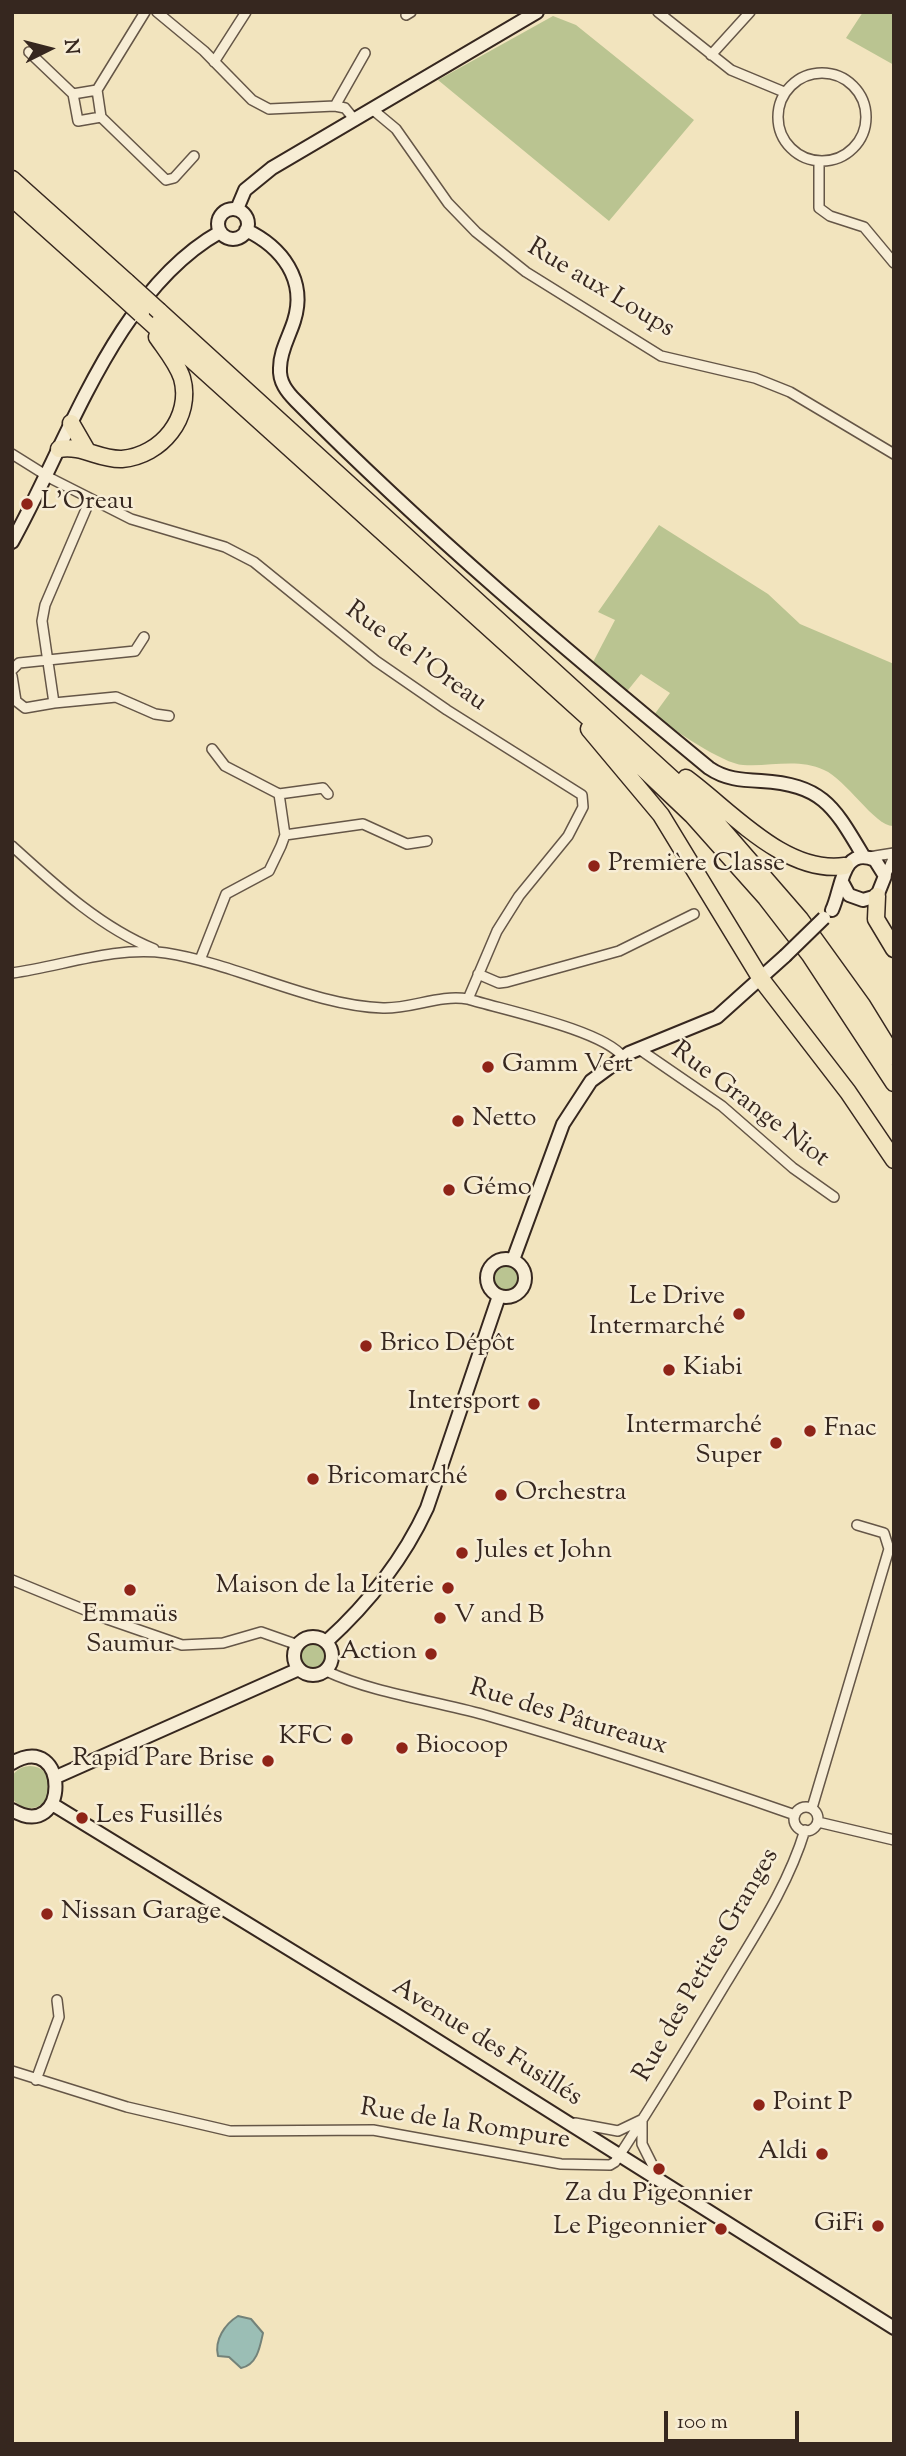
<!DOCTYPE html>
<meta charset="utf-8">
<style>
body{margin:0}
#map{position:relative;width:906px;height:2456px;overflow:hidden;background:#f2e4be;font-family:"Sorts Mill Goudy",serif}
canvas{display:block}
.frame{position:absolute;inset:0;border:14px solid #36271f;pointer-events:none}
.north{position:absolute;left:14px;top:14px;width:70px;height:70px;-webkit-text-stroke:5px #f7edd5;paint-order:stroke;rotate:84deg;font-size:19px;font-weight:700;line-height:28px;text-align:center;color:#36271f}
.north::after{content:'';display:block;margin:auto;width:24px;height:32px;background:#36271f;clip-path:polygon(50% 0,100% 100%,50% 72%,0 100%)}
.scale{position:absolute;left:664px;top:2411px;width:135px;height:32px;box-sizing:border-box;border:4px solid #36271f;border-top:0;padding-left:9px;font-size:21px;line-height:24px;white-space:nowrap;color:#36271f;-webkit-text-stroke:5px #f7edd5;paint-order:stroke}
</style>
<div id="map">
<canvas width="906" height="2456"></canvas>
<div class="frame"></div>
<div class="north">N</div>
<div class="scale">100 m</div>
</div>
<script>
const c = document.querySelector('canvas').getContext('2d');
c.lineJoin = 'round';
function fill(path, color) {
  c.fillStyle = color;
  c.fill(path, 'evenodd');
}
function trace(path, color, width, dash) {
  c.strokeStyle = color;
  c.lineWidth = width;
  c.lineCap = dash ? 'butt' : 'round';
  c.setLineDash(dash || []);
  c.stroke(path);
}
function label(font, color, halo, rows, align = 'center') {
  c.font = font + ' "Sorts Mill Goudy",serif';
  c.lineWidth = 5;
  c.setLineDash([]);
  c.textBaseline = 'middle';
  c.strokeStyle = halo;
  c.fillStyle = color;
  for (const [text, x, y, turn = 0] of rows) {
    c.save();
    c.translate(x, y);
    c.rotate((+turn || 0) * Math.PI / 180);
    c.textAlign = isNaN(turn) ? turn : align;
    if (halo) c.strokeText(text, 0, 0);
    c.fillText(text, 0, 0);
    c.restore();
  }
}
fill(new Path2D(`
 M863,12H894V65L846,38Z
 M553,16L576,25L694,120L609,221L438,80Z
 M659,525L768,594L800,624L894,664V826C876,828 846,779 824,770C798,758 770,767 743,765C723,764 671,728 654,715L670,693L641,674L624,695L592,664L615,620L598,612Z
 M494 1279a13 13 0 1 1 26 0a13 13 0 1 1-26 0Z
 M299 1656a13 13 0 1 1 26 0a13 13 0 1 1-26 0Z
 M9 1787a21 21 0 1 1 42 0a21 21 0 1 1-42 0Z`), '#bac491');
const water = new Path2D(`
 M238,2316L251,2319L263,2333C260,2347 257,2365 241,2368L229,2357L218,2356C214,2340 225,2324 238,2316Z`);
fill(water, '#9bbeb5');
trace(water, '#738279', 2);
const street = new Path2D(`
 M157,12L204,51L252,100L269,109L335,106L345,108L354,119
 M658,12L731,70L784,92
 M406,15L411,12
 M29,52L73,94L78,121L101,117L166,180L174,178L194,156
 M711,55L750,12
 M214,62L246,12
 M778 117a44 44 0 1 1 88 0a44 44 0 1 1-88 0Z
 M97,90L101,117
 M73,94L97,90L145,12
 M335,106L365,53
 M372,109L396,129L448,203L476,232L526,272L661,356L755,378L790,392L894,454
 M819,161V208L830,216L864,227L894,263
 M12,454L52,479L131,519L225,547L254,562L376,661L447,710L582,795L583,807L568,836L519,896L497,931L468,999
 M90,500L45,605L42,621L54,703L116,697L155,714L169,716
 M12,670L19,663L135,651L144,637
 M12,676L16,701L25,708L54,703
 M279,794L323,788L328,794
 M285,835L363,824L407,844L427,841
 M12,846C55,885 100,927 154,949
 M869,857L894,853
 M885,876L894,857
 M200,960L226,894L269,871L281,846L285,835L279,794L225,766L212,749
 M12,973C63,966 114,946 166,953C237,964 314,1006 383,1008C411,1009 440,994 468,999C503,1010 603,1030 623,1057
 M478,974L499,983L507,982L619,951L694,914
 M639,1049L722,1106L793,1168L834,1197
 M12,1580L107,1619L182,1645L223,1643L261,1632L298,1645
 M326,1671C376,1694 432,1700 485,1715C589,1745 692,1779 795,1815
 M794 1819a12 12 0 1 1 24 0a12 12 0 1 1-24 0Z
 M812,1808L889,1549L884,1533L857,1525
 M818,1822L894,1840
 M12,2071L127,2107L230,2131L373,2130L561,2164L610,2165L615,2162C654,2103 690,2043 726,1983C756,1933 788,1886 805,1830
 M36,2080L59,2017L57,2000
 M642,2121V2144L660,2180
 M575,2123L618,2131L641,2120`);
const secondary = new Path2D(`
 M237,209L245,190L272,168L537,12
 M218 224a15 15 0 1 1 30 0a15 15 0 1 1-30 0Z
 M246,230C282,247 307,280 294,321C289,337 280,351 280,368C279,382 287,392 296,401C426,532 567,651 709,768C725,779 741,780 761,781C824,785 834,807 864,857
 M12,542C68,442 115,291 220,232
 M832,910C842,890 841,845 875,860L885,876L877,896L863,900L849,895L842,882
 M487 1278a19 19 0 1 1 38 0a19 19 0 1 1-38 0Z
 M513,1260L563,1124L591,1081L629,1053L717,1017L785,956
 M294 1656a19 19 0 1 1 38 0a19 19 0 1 1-38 0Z
 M326,1642C369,1603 403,1560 427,1508L499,1296
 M12,1763C70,1729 70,1844 12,1810
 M56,1777L299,1669
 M52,1804L400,2017L894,2328`);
const highway = new Path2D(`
 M12,179L127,282
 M12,198L118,293
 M159,311L702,806L800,919L862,1005L894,1057
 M141,314L613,740L692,815L766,898L810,955L894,1083
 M71,423L86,449
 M59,449C83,445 99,460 122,459C161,456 193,417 182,378C177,363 166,350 157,337
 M589,729L661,815L761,979L848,1092L894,1160
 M686,778C730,810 785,875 845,866
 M877,896L876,919L894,949`);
trace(street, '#655647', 12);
trace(secondary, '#36271f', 16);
trace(highway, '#36271f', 19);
trace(street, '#f7edd5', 9);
trace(secondary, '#f7edd5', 12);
trace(highway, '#f2e4be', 16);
const secondaryBridge = new Path2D(`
 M785,956L824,918`);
const highwayBridge = new Path2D(`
 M127,282L159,311
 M118,293L141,314`);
trace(secondaryBridge, '#36271f', 16, []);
trace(highwayBridge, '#36271f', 19, []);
trace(secondaryBridge, '#f7edd5', 12);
trace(highwayBridge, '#f2e4be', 16);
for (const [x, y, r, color] of [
 [27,504,7,"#8f2418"],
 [594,866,7,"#8f2418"],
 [488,1067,7,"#8f2418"],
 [458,1121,7,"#8f2418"],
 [449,1190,7,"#8f2418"],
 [739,1314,7,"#8f2418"],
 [366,1346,7,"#8f2418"],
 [669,1370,7,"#8f2418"],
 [534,1404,7,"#8f2418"],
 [810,1431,7,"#8f2418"],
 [776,1443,7,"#8f2418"],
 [313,1479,7,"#8f2418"],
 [501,1495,7,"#8f2418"],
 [462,1553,7,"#8f2418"],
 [448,1588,7,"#8f2418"],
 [130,1590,7,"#8f2418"],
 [440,1618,7,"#8f2418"],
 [431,1654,7,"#8f2418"],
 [347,1739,7,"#8f2418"],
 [402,1748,7,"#8f2418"],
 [268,1761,7,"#8f2418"],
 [82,1818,7,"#8f2418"],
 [47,1914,7,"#8f2418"],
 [759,2105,7,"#8f2418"],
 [822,2154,7,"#8f2418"],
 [659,2169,7,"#8f2418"],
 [878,2226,7,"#8f2418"],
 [721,2229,7,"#8f2418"]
]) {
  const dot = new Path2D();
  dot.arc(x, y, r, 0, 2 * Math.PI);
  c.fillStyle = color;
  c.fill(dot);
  trace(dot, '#f7edd5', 2.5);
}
label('26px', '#36271f', '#f7edd5', [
 ["Rue aux Loups",600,290,31],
 ["Rue de l'Oreau",415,658,36],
 ["Rue Grange Niot",749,1106,37],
 ["Rue des Pâtureaux",568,1719,17],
 ["Rue des Petites Granges",708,1966,-60],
 ["Avenue des Fusillés",486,2044,32],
 ["Rue de la Rompure",465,2126,9]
]);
label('26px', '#36271f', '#f7edd5', [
 ["L'Oreau",41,504],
 ["Première Classe",608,866],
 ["Gamm Vert",502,1067],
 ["Netto",472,1121],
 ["Gémo",463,1190],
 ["Le Drive",725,1299,"right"],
 ["Intermarché",725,1329,"right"],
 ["Brico Dépôt",380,1346],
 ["Kiabi",683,1370],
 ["Intersport",520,1404,"right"],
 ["Intermarché",762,1428,"right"],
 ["Super",762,1458,"right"],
 ["Fnac",824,1431],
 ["Bricomarché",327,1479],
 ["Orchestra",515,1495],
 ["Jules et John",476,1553],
 ["Maison de la Literie",434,1588,"right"],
 ["Emmaüs",130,1617,"center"],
 ["Saumur",130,1647,"center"],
 ["V and B",454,1618],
 ["Action",417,1654,"right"],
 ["KFC",333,1739,"right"],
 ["Biocoop",416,1748],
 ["Rapid Pare Brise",254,1761,"right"],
 ["Les Fusillés",96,1818],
 ["Nissan Garage",61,1914],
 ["Point P",773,2105],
 ["Aldi",808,2154,"right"],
 ["Za du Pigeonnier",659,2196,"center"],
 ["GiFi",864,2226,"right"],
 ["Le Pigeonnier",707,2229,"right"]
], 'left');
</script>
